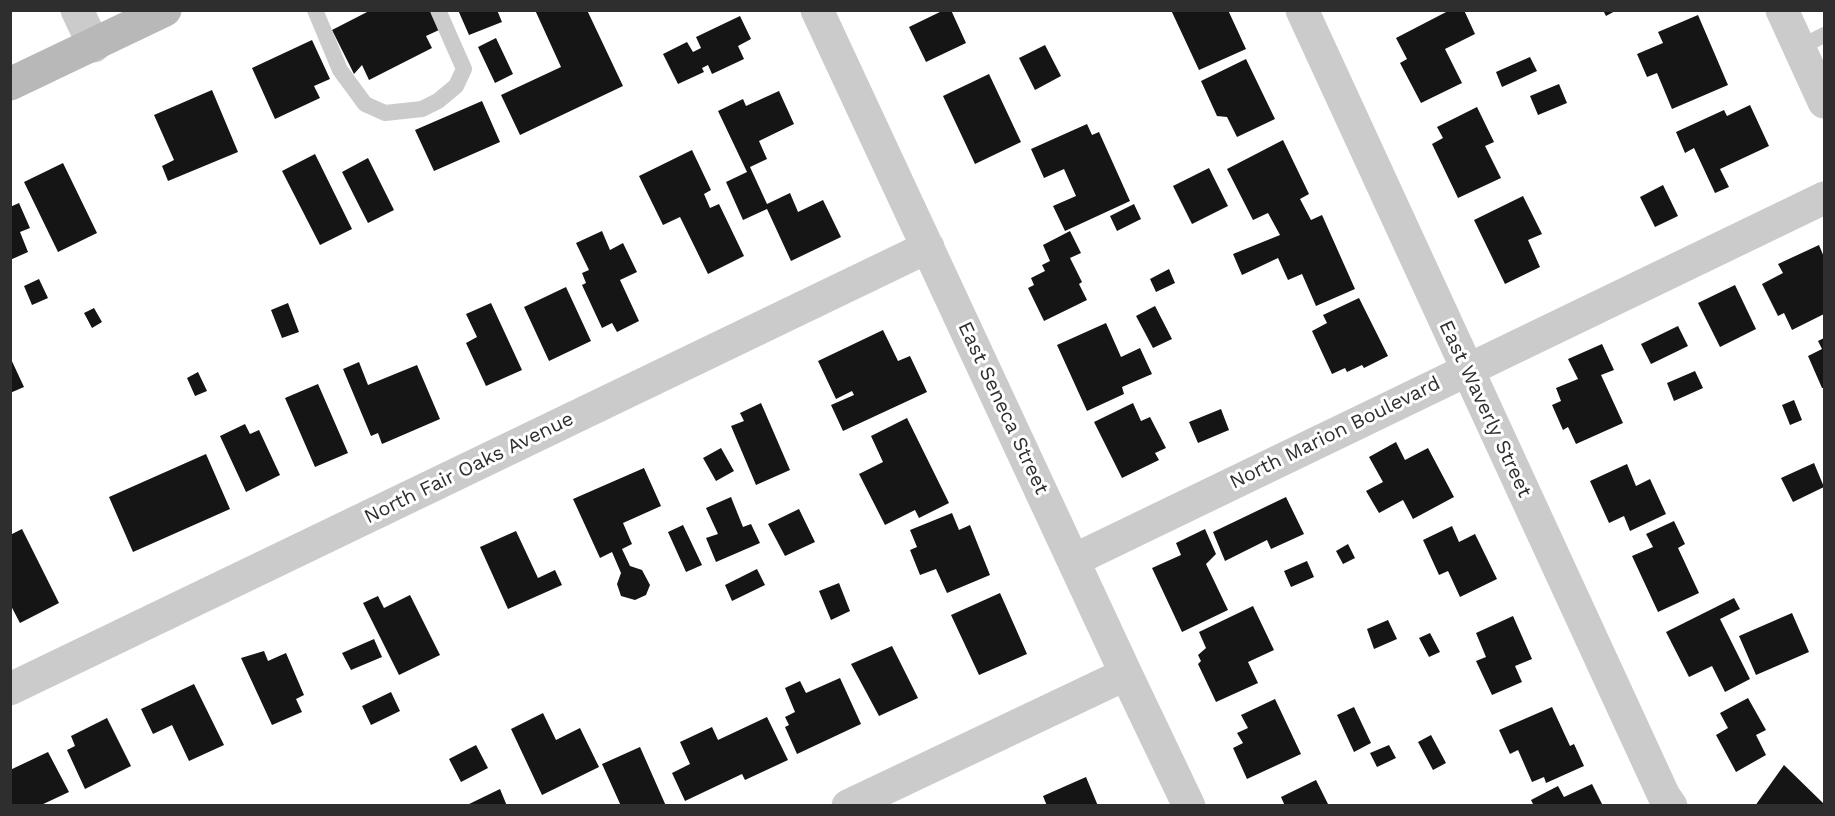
<!DOCTYPE html>
<style>
body{margin:0}
#map{position:relative;width:1835px;height:816px;overflow:hidden;background:#fff;font-family:"Work Sans",sans-serif}
canvas{display:block}
.frame{position:absolute;inset:0;border:12px solid #2e2e2e;pointer-events:none}
</style>
<div id="map">
<canvas width="1835" height="816"></canvas>
<div class="frame"></div>
</div>
<script>
const c = document.querySelector('canvas').getContext('2d');
c.lineJoin = 'round';
function fill(path, color) {
  c.fillStyle = color;
  c.fill(path, 'evenodd');
}
function trace(path, color, width, dash) {
  c.strokeStyle = color;
  c.lineWidth = width;
  c.lineCap = dash ? 'butt' : 'round';
  c.setLineDash(dash || []);
  c.stroke(path);
}
function label(font, color, halo, rows, align = 'center') {
  c.font = font + ' "Work Sans",sans-serif';
  c.lineWidth = 6;
  c.setLineDash([]);
  c.textBaseline = 'middle';
  c.strokeStyle = halo;
  c.fillStyle = color;
  for (const [text, x, y, turn = 0] of rows) {
    c.save();
    c.translate(x, y);
    c.rotate((+turn || 0) * Math.PI / 180);
    c.textAlign = isNaN(turn) ? turn : align;
    if (halo) c.strokeText(text, 0, 0);
    c.fillText(text, 0, 0);
    c.restore();
  }
}
fill(new Path2D(`
 M371,10H430L439,30L426,36L432,48L369,80L362,65L354,74L332,30Z
 M458,10H497L502,22L469,35Z
 M535,10H587L623,86L520,135L501,95L561,67Z
 M944,10H951L966,43L926,62L909,27Z
 M1171,10H1228L1246,49L1199,70Z
 M1450,10H1464L1475,34L1445,49L1462,83L1421,103L1400,63L1407,59L1396,38Z
 M1603,10H1617L1606,16Z
 M1698,15L1728,85L1672,109L1657,73L1647,77L1637,54L1663,43L1658,32Z
 M740,16L751,39L738,46L744,59L712,74L708,65L702,68L704,72L678,84L663,54L687,42L693,52L701,48L696,37Z
 M496,38L513,74L495,83L478,47Z
 M312,40L330,79L314,86L320,98L275,119L252,68Z
 M1045,45L1061,76L1035,90L1019,58Z
 M1530,57L1537,71L1502,87L1496,72Z
 M1246,59L1275,119L1237,137L1227,117L1217,116L1201,81Z
 M989,74L1021,142L975,164L943,96Z
 M1559,84L1567,103L1538,115L1530,96Z
 M212,90L238,152L168,181L162,166L174,160L154,115Z
 M779,91L794,124L759,141L767,159L750,167L767,204L790,193L798,212L823,200L841,237L791,261L767,209L743,220L726,182L747,172L718,111L743,99L746,106Z
 M482,101L500,142L434,171L415,130Z
 M1750,105L1769,146L1720,169L1729,187L1715,193L1694,148L1685,153L1676,132L1724,110L1727,116Z
 M1477,107L1494,142L1485,146L1501,178L1458,198L1432,144L1443,138L1437,127Z
 M1087,124L1092,135L1099,132L1130,201L1065,231L1053,206L1076,196L1064,169L1044,178L1031,149Z
 M1283,140L1309,194L1300,199L1311,220L1322,215L1355,289L1316,306L1302,274L1288,280L1278,258L1242,275L1233,254L1280,235L1268,213L1253,220L1227,169Z
 M692,150L711,190L704,194L710,208L719,204L744,256L708,274L680,217L663,225L639,176Z
 M315,154L352,229L320,245L282,171Z
 M368,158L394,210L368,223L342,172Z
 M63,163L97,233L58,252L24,182Z
 M1209,168L1228,206L1192,224L1173,186Z
 M1663,185L1678,216L1655,227L1640,197Z
 M1523,196L1542,234L1528,240L1540,267L1505,284L1474,220Z
 M19,203L30,228L20,232L28,252L10,260V207Z
 M1134,204L1141,219L1117,231L1110,216Z
 M602,231L610,250L623,243L637,272L620,280L639,321L617,332L612,323L602,328L582,285L586,283L582,273L589,270L576,243Z
 M1070,231L1081,253L1070,258L1082,282L1079,284L1087,300L1044,321L1028,288L1034,285L1031,278L1045,271L1042,265L1050,261L1043,245Z
 M1819,245L1824,257V314L1792,330L1784,313L1778,316L1762,284L1783,273L1778,264Z
 M1169,269L1175,283L1156,292L1150,279Z
 M39,279L48,298L32,305L24,286Z
 M1735,285L1756,329L1720,347L1698,303Z
 M566,287L591,341L549,361L524,307Z
 M1359,298L1388,356L1364,368L1362,365L1347,372L1345,368L1332,374L1312,331L1327,323L1323,315Z
 M288,303L299,332L282,338L271,310Z
 M491,303L522,370L486,386L466,343L477,337L466,314Z
 M1155,306L1172,339L1153,348L1136,316Z
 M94,308L102,322L92,328L84,313Z
 M1106,323L1121,357L1140,348L1152,374L1122,387L1124,394L1087,411L1057,345Z
 M1678,326L1688,346L1651,364L1641,344Z
 M883,330L898,361L910,356L927,392L843,431L831,405L854,395L852,391L836,399L818,361Z
 M1824,338V388H1822L1808,356L1822,349L1818,341Z
 M1602,344L1614,370L1601,375L1623,423L1576,444L1568,427L1563,430L1552,405L1561,401L1556,388L1578,379L1568,359Z
 M10,357L24,387L10,393Z
 M359,362L368,385L417,365L440,419L382,444L378,433L371,436L343,369Z
 M1695,371L1703,388L1674,401L1667,383Z
 M198,372L207,391L195,396L187,378Z
 M318,384L348,453L315,467L285,398Z
 M1794,400L1802,420L1790,425L1782,405Z
 M761,403L790,470L756,485L731,426L744,421L740,413Z
 M1133,403L1141,421L1150,417L1166,448L1155,453L1159,460L1122,478L1094,422Z
 M1221,409L1229,430L1198,443L1189,422Z
 M907,418L949,503L919,518L915,510L885,525L859,474L883,462L871,436Z
 M245,424L250,434L259,430L280,475L246,492L220,436Z
 M1396,442L1405,460L1428,448L1454,497L1413,519L1403,500L1379,513L1366,491L1383,482L1369,457Z
 M721,448L734,471L716,481L703,458Z
 M206,454L230,509L133,552L109,497Z
 M1814,463L1824,487L1793,502L1781,478Z
 M1627,464L1636,486L1650,479L1666,514L1630,531L1624,516L1609,523L1590,481Z
 M644,468L661,506L623,523L632,544L622,549L630,566L642,570L650,585L646,595L635,600L621,596L617,584L621,573L612,552L600,558L573,499Z
 M731,497L743,527L751,524L760,543L716,562L706,538L718,534L706,508Z
 M1286,497L1304,534L1271,549L1267,540L1225,561L1213,532Z
 M799,509L815,542L785,556L768,524Z
 M952,513L959,530L970,525L990,575L947,593L936,569L920,575L910,550L917,547L910,530Z
 M1674,521L1685,544L1678,548L1699,593L1658,612L1632,556L1653,547L1646,534Z
 M683,525L702,565L686,572L668,532Z
 M1452,526L1459,542L1475,534L1497,579L1460,597L1448,571L1439,575L1423,540Z
 M22,529L59,603L20,623L10,604V535Z
 M1205,529L1216,554L1206,564L1228,610L1182,632L1152,568L1181,555L1176,543Z
 M516,531L538,578L555,570L562,585L508,609L480,547Z
 M1348,544L1355,558L1343,564L1336,551Z
 M1307,561L1314,577L1291,587L1284,571Z
 M757,569L765,585L732,601L725,585Z
 M839,583L850,611L831,620L819,591Z
 M1000,593L1027,654L979,675L951,615Z
 M410,595L440,655L399,675L363,603L378,596L384,608Z
 M1734,598L1740,609L1720,619L1750,679L1725,692L1712,666L1689,677L1666,632Z
 M1253,606L1274,650L1248,662L1258,683L1216,702L1198,664L1201,661L1198,655L1206,648L1199,632Z
 M1792,613L1809,652L1756,675L1739,636Z
 M1513,616L1532,659L1515,666L1522,682L1492,695L1476,661L1486,657L1476,633Z
 M1388,620L1397,639L1374,649L1367,629Z
 M1430,633L1440,652L1429,657L1419,638Z
 M374,639L382,657L351,670L342,653Z
 M892,646L918,698L879,716L851,664Z
 M264,651L268,661L286,653L304,695L296,699L302,712L272,725L241,658Z
 M840,678L861,724L797,754L785,727L789,725L785,717L795,712L785,688L800,681L806,693Z
 M194,684L224,745L189,761L172,725L153,734L141,709Z
 M391,692L400,711L371,725L362,706Z
 M1748,698L1766,730L1756,735L1766,755L1736,772L1716,735L1728,728L1720,713Z
 M1275,699L1301,754L1247,779L1233,748L1243,743L1237,733L1248,728L1241,715Z
 M1354,707L1371,743L1354,752L1337,715Z
 M1552,707L1570,746L1574,744L1584,766L1546,783L1544,777L1532,782L1518,750L1510,754L1499,730Z
 M543,713L556,740L580,728L599,767L542,795L511,729Z
 M767,717L788,760L745,780L742,774L685,801L672,773L690,764L680,742L712,727L718,740Z
 M107,718L131,766L85,789L67,750L75,746L71,736Z
 M1431,735L1446,763L1433,770L1418,742Z
 M476,745L488,768L461,782L449,759Z
 M1389,745L1396,758L1377,767L1370,753Z
 M640,747L666,806H621L602,764Z
 M48,752L69,792L39,806H10V770Z
 M1784,765L1824,804V806H1755Z
 M1086,777L1098,806H1047L1043,796Z
 M1316,780L1329,806H1285L1281,797Z
 M1592,784L1603,806H1534L1531,800L1558,786L1564,797Z
 M500,789L507,806H465Z`), '#151515');
trace(new Path2D(`
 M315,10L340,70L365,104L385,113L422,109L438,101L456,86L464,69L438,10
 M1799,48L1824,35`), '#cbcbcb', 16);
trace(new Path2D(`
 M77,10L94,46
 M817,10L1126,674L1189,806
 M1302,10L1664,796L1671,806
 M1782,10L1824,102
 M1074,560L1824,198
 M10,689L928,247
 M848,806L1126,674`), '#cbcbcb', 33);
trace(new Path2D(`
 M10,84L165,10`), '#b8b8b8', 33);
label('20px', '#2e2e2e', '#fff', [
 ["East Seneca Street",1003,408,65],
 ["East Waverly Street",1485,409,65],
 ["North Marion Boulevard",1335,433,-26],
 ["North Fair Oaks Avenue",469,468,-26]
]);
</script>
